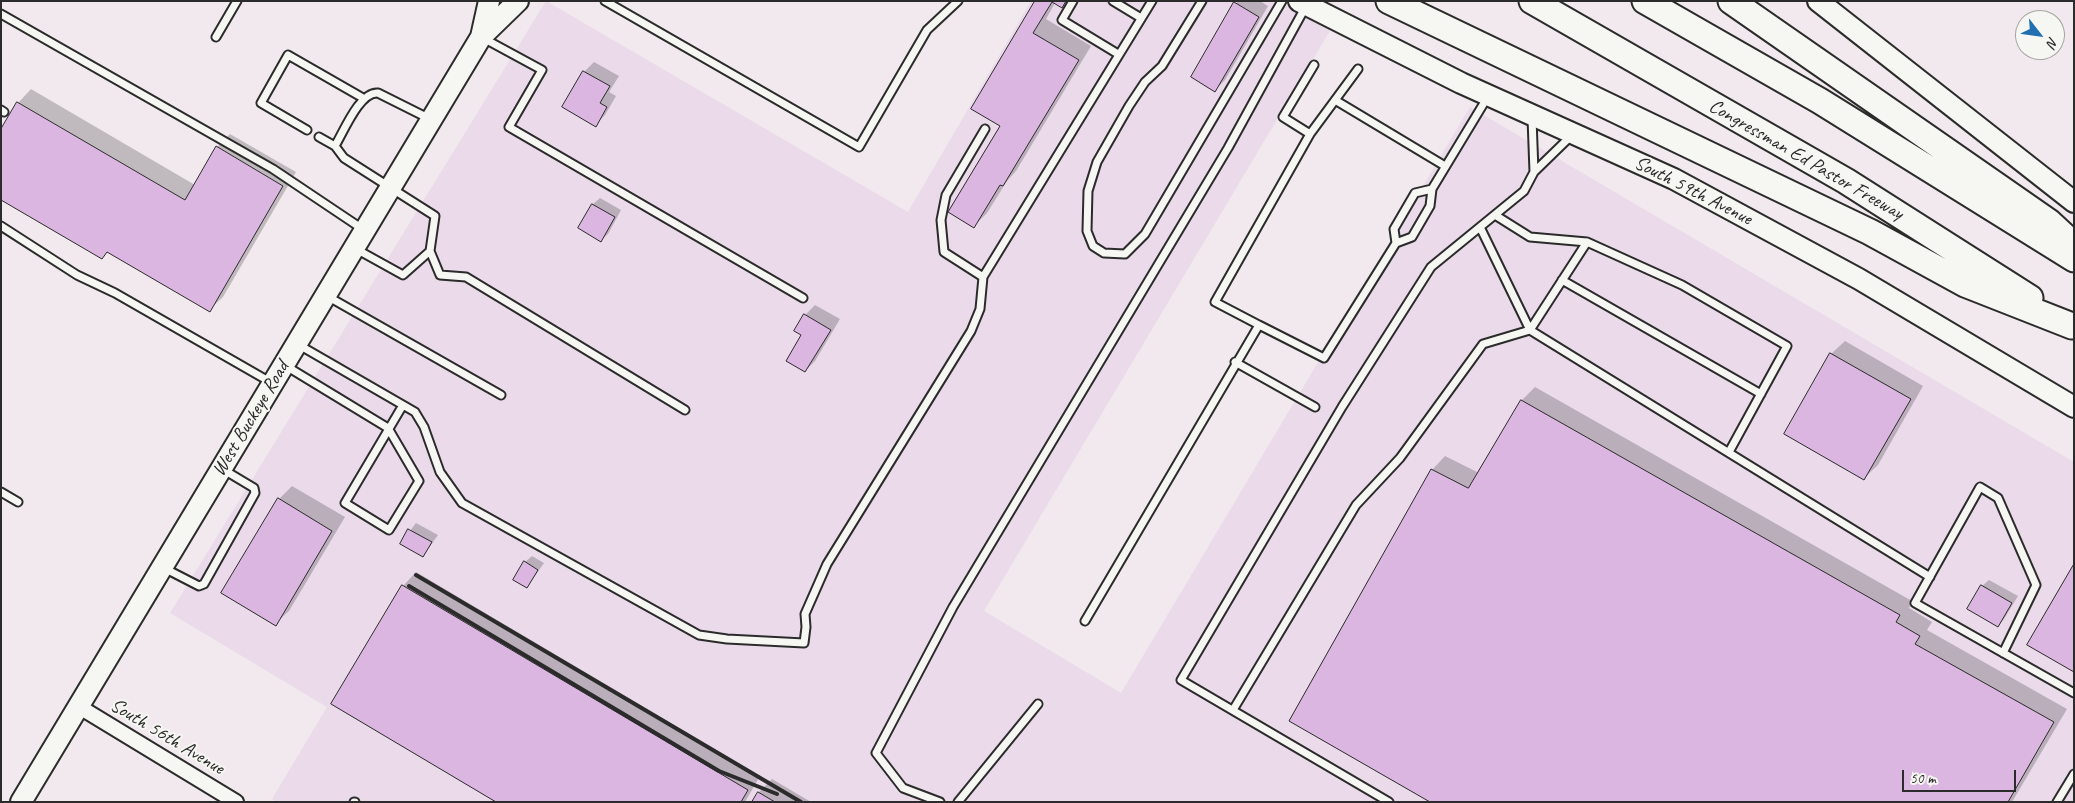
<!DOCTYPE html>
<style>
body{margin:0}
#map{position:relative;width:2075px;height:803px;overflow:hidden;background:#f1e9ee;font-family:Caveat,sans-serif}
canvas{display:block}
.frame{position:absolute;inset:0;border:2px solid #2b2b2b;pointer-events:none}
.north{position:absolute;left:2015px;top:10px;width:50px;height:50px;box-sizing:border-box;background:#f6f6f2;border:1px solid #a5a5a2;border-radius:50%;rotate:120deg;font-size:14px;font-weight:700;line-height:20px;text-align:center;color:#2b2b2b}
.north::after{content:'';display:block;margin:auto;width:18px;height:22px;background:#1f6fb2;clip-path:polygon(50% 0,100% 100%,50% 72%,0 100%)}
.scale{position:absolute;left:1902px;top:770px;width:114px;height:22px;box-sizing:border-box;border:2px solid #2b2b2b;border-top:0;padding-left:6px;font-size:15px;line-height:18px;white-space:nowrap;color:#2b2b2b;-webkit-text-stroke:4px #f6f6f2;paint-order:stroke}
</style>
<div id="map">
<canvas width="2075" height="803"></canvas>
<div class="frame"></div>
<div class="north">N</div>
<div class="scale">50 m</div>
</div>
<script>
const c = document.querySelector('canvas').getContext('2d');
c.lineJoin = 'round';
function fill(path, color) {
  c.fillStyle = color;
  c.fill(path, 'evenodd');
}
function trace(path, color, width, dash) {
  c.strokeStyle = color;
  c.lineWidth = width;
  c.lineCap = dash ? 'butt' : 'round';
  c.setLineDash(dash || []);
  c.stroke(path);
}
function label(font, color, halo, rows, align = 'center') {
  c.font = font + ' Caveat,sans-serif';
  c.lineWidth = 4;
  c.setLineDash([]);
  c.textBaseline = 'middle';
  c.strokeStyle = halo;
  c.fillStyle = color;
  for (const [text, x, y, turn = 0] of rows) {
    c.save();
    c.translate(x, y);
    c.rotate((+turn || 0) * Math.PI / 180);
    c.textAlign = isNaN(turn) ? turn : align;
    if (halo) c.strokeText(text, 0, 0);
    c.fillText(text, 0, 0);
    c.restore();
  }
}
fill(new Path2D(`
 M546,1L908,212L1031,1H1280L1331,29L984,611L1121,693L1470,107L2074,462V802H277L272,799L327,707L170,613Z`), '#eadaea');
fill(new Path2D(`
 M1037,1H1067L1062,7L1055,3L1046,19L1091,46L1016,171L1007,181L987,213L974,226Z
 M1237,1H1260L1268,6L1225,80L1215,90Z
 M594,62L619,76L609,92L616,96L605,115L595,125L584,72Z
 M31,89L195,185L217,147L230,134L296,172L223,297L209,310L108,251L102,258L18,103Z
 M600,198L621,210L608,234L601,240L580,228L593,204Z
 M815,305L840,319L815,361L805,371L803,335L805,315Z
 M1845,341L1923,386L1878,465L1864,478L1831,354Z
 M1535,387L1912,601L1909,608L1932,622L1927,630L2067,709L2012,802H1433L1432,470L1445,456L1479,473L1522,400Z
 M292,486L345,517L289,611L275,624L279,499Z
 M416,523L438,535L423,556L401,543Z
 M532,556L544,563L527,587L525,562Z
 M416,572L760,776L745,802H498L403,586Z
 M1989,580L2018,596L2004,619L1998,625L1982,586Z
 M772,779L811,802H754L759,792Z`), '#0003');
const building = new Path2D(`
 M1035,1H1066L1062,8L1052,2L1033,33L1079,60L1003,186L1000,185L974,228L948,212L1000,126L971,109Z
 M1234,2L1259,17L1215,92L1191,77Z
 M583,71L610,86L600,103L607,107L596,127L562,107Z
 M17,102L185,200L216,146L283,186L210,312L107,252L102,259L1,200V129Z
 M592,204L615,217L601,242L578,228Z
 M804,314L831,330L805,372L786,361L801,335L794,331Z
 M1830,353L1911,399L1864,480L1784,434Z
 M1521,400L1900,615L1896,622L1920,636L1915,644L2054,722L2008,802H1430L1289,721L1431,469L1468,488Z
 M278,498L332,531L276,626L221,593Z
 M408,529L432,542L423,557L400,544Z
 M524,561L538,570L527,588L513,580Z
 M2074,564V672L2027,645Z
 M402,585L748,790L741,802H496L331,704Z
 M1981,585L2012,603L1998,627L1967,609Z
 M758,792L775,802H752Z`);
fill(building, '#dbb6e0');
trace(building, '#2b2b2b', 1);
const service = new Path2D(`
 M605,1L859,147L927,30L958,1
 M1073,1L1062,20L1118,54
 M1113,1L1141,18
 M1202,1L1162,66L1145,82L1129,106L1097,162L1088,191L1087,231L1093,246L1104,253L1125,254L1145,234L1282,1
 M1,14L273,169L364,230
 M216,37L237,1
 M483,38L542,70L509,127L803,298
 M1335,100L1445,166
 M1,110L4,112
 M1532,118L1534,172
 M430,119L378,93C360,91 344,131 335,146L344,158L435,216L430,251L440,275L466,277L685,410
 M985,129L946,195L941,220L944,252L983,277L1152,1
 M307,130L261,103L288,55L363,98
 M1310,134L1283,117L1314,65
 M319,137L335,146
 M1495,215L1530,237L1587,242L1682,285L1787,346L1729,452
 M1,226L77,275L115,293L272,383
 M1480,227L1530,330L1930,577
 M1396,243L1394,229L1415,193L1432,189
 M356,249L403,275L430,251
 M1562,280L1761,394
 M327,296L501,395
 M1259,325L1215,302L1310,134L1358,69
 M299,345L415,412L424,427L440,472L462,503L699,635L727,639L804,643L806,627L805,614L827,564L971,331L980,309L983,277
 M1235,362L1315,407
 M286,366L388,428L419,481L389,530L345,503L403,405
 M1,492L18,502
 M164,568L199,586L204,584L255,493L254,488L224,470
 M1085,621L1259,325L1324,358L1396,243L1412,237L1430,206L1432,189L1487,98
 M2003,653L2036,585L1998,498L1980,487L1915,603L2074,693
 M1233,710L1356,505L1400,458L1483,344L1530,330L1587,242
 M354,802H355
 M940,802L903,788L876,753L953,607L1228,148L1306,6
 M958,802L1038,704
 M1389,802L1181,680L1342,407L1431,267L1524,191L1534,172L1571,136
 M2057,802L2074,774`);
const minor = new Path2D(`
 M78,706L236,802`);
const secondary = new Path2D(`
 M1299,1L1461,83L1674,179L1859,279L2074,407
 M1818,1L2074,202
 M481,37L489,1
 M21,802L481,37L518,1`);
const motorway = new Path2D(`
 M1389,1L1870,232L1965,284L2072,326
 M1532,1L1846,181L2030,298
 M1645,1L1820,101L2074,259
 M1731,1L2049,222L2074,245`);
trace(service, '#2b2b2b', 11);
trace(minor, '#2b2b2b', 18);
trace(secondary, '#2b2b2b', 24);
trace(motorway, '#2b2b2b', 29);
trace(service, '#f6f6f2', 7);
trace(minor, '#f6f6f2', 14);
trace(secondary, '#f6f6f2', 20);
trace(motorway, '#f6f6f2', 25);
trace(new Path2D(`
 M416,575L801,802
 M409,586L719,771L777,794`), '#2b2b2b', 4);
label('20px', '#2b2b2b', '#f6f6f2', [
 ["Congressman Ed Pastor Freeway",1806,160,30],
 ["South 59th Avenue",1693,191,27],
 ["West Buckeye Road",251,419,-59],
 ["South 56th Avenue",167,737,31]
]);
</script>
